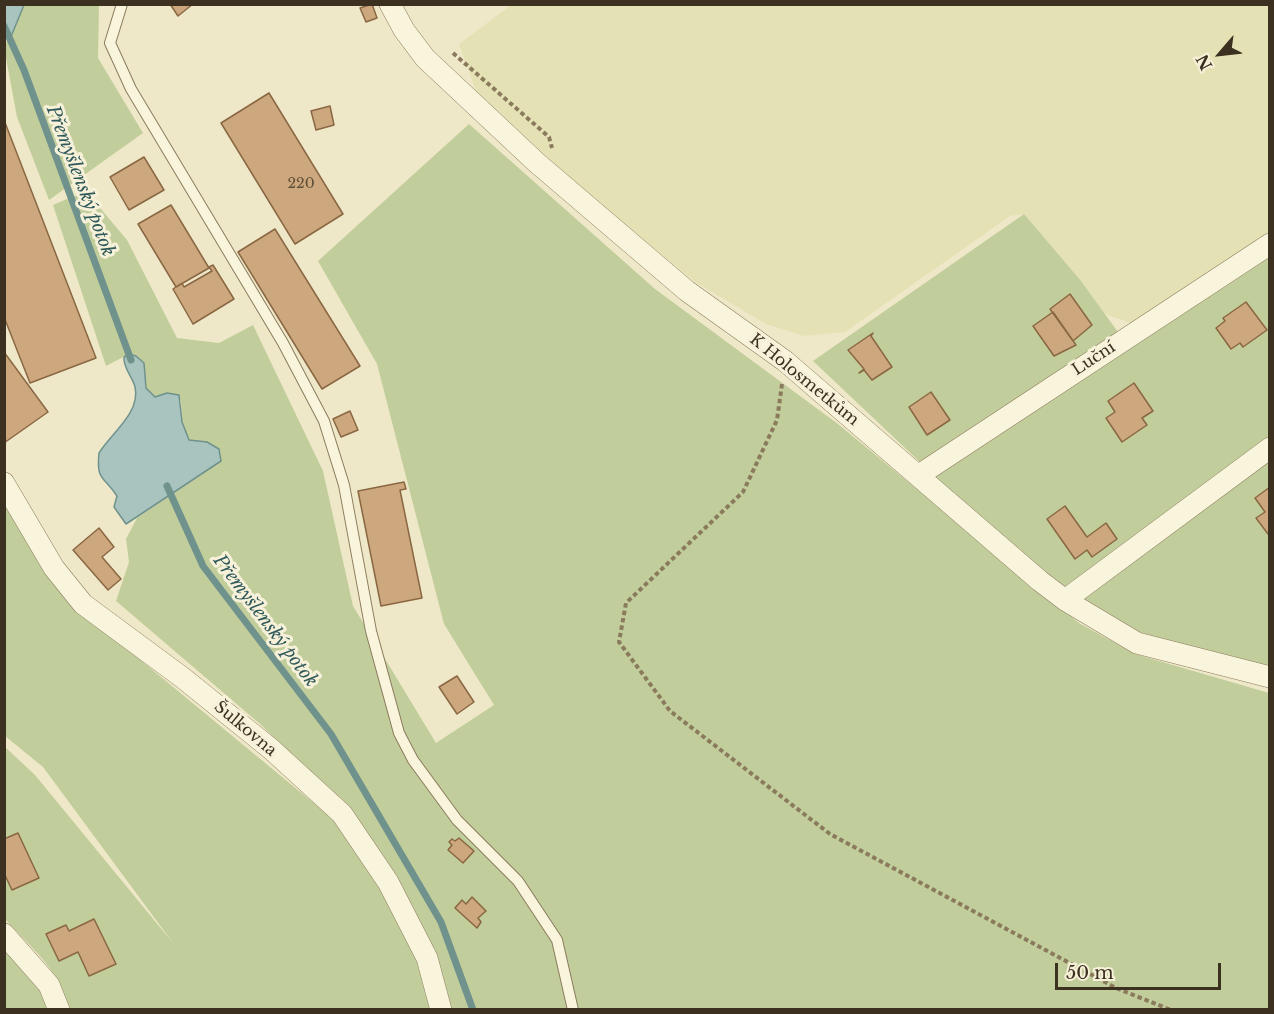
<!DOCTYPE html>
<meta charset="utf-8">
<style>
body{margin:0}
#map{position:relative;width:1274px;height:1014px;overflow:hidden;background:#efe8c8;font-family:"Libre Baskerville",serif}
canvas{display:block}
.frame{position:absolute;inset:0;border:6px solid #3c3120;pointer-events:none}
.north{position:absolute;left:1190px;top:24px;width:60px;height:60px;-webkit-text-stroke:4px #f6f1d8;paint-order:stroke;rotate:242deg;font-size:16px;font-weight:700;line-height:24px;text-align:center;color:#3c3120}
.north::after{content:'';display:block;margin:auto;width:21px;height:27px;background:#3c3120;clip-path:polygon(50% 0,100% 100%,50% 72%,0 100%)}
.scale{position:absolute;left:1055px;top:963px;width:166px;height:27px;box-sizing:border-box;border:3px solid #3c3120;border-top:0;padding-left:8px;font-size:18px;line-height:21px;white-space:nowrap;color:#3c3120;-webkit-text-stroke:4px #f6f1d8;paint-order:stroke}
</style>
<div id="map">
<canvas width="1274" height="1014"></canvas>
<div class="frame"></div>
<div class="north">N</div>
<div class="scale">50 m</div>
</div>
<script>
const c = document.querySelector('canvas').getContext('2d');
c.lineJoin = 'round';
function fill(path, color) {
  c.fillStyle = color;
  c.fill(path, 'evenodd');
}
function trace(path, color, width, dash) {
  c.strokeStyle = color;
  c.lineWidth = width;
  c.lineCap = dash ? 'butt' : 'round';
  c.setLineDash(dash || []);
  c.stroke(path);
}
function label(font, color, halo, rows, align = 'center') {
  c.font = font + ' "Libre Baskerville",serif';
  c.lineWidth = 6;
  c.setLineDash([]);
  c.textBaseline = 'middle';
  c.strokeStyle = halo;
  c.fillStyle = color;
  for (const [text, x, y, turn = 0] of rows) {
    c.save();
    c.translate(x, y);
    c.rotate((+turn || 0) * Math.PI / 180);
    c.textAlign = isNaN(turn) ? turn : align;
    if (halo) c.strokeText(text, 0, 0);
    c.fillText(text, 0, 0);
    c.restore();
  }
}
fill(new Path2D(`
 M511,5H1269V233L1152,320L1136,325L1105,314L1024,214L1010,216L845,332L804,336L766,324L695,282L580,187L476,91L459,44Z`), '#e4e2b5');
fill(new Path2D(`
 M24,5H99L98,58L143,133L49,200L17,117L5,53L4,47Z
 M469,124L655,289L838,424L1079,623L1135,654L1269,693V1009H67C65,974 27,944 5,919V747L35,775L173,943L43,767L5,736L4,501L115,639L333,819L316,779L260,724L116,601L129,562L126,539L137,518L221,461L207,442L189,440L182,422L181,400L163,395L155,397L146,388L144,363L129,354L106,366L53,205L74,196H90L127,240L177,338L219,343L253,325L323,471L353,606L436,743L494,705L444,624L377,364L318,261Z
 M1024,214L1081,281L1123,339L1269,233V668L1128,629L1084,605L959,499L813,361Z
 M4,948L41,990L50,1009H5Z`), '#c2cd9c');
const water = new Path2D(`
 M4,5H24L10,39L5,37Z
 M129,354L136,356L144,363L146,388L155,397L167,393L179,395L182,422L189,440L207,442L219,449L221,461L126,524L114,507L117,496C104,476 96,481 99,453C110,434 141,413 135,387C133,378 123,368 124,357Z`);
fill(water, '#a9c3be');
trace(water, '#6f928d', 1.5);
trace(new Path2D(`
 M4,26L24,70L131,360
 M167,486L203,566L331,734L441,922L473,1010`), '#6f928d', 7);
const building = new Path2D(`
 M170,4H193L178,16Z
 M372,4L377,18L366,22L360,8Z
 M269,93L343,214L295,244L221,123Z
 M330,106L334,125L316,130L311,111Z
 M4,120L96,358L30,383L4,317Z
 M144,157L164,190L129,210L110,177Z
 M171,205L209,268L176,287L138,224Z
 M275,229L360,366L322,389L238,252Z
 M213,265L234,299L193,324L173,289L182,283L184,287L212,271L209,267Z
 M1070,294L1092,325L1073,341L1050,309Z
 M1246,302L1267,330L1243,347L1240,343L1231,349L1216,328L1225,321L1223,318Z
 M1053,312L1076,345L1054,356L1033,326Z
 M873,333L871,336L892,367L872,380L864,370L859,373L864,369L848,350Z
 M4,352L48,412L4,443Z
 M1134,383L1153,411L1142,418L1147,425L1122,442L1106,418L1115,412L1108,401Z
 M931,392L950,420L927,435L909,407Z
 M350,411L358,430L341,437L333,419Z
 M404,482L406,489L400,490L422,598L381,606L358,491Z
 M1270,487V533L1268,534L1256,518L1265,512L1255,498Z
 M1065,506L1087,537L1106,523L1117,539L1092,557L1087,550L1075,559L1047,519Z
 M99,528L114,547L102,557L121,579L108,590L73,550Z
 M457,676L474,702L457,714L439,687Z
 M18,833L39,878L12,890L4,873V839Z
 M459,838L474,851L463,863L448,850L452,845L449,842L452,839L455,841Z
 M472,897L486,911L478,918L481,922L477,928L455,908L462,900L466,904Z
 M94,919L116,964L89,976L78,952L59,961L46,934L66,925L69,931Z`);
fill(building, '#cda87e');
trace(building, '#8a6743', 1.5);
const lane = new Path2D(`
 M122,4L110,43L131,89L283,343L324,421L344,485L371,631L399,733L413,760L457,820L518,881L557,940L573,1010`);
const street = new Path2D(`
 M390,4L404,30L425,58L537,163L687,291L785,361L1040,581L1065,600L1137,643L1270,677
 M919,475L1270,244
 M4,483L54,568L83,604L183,678L271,749L342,814L388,882L427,958L441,1010
 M1065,600L1270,448
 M4,934L49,985L59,1010`);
trace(lane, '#8b7b5d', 12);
trace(street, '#8b7b5d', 22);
trace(new Path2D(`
 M453,53L549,137L552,148
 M782,384L777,420L743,492L626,603L619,642L670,711L830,834L1116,988L1171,1010`), '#8b7b5d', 4, [4.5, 3]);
trace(lane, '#f9f4dc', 10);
trace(street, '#f9f4dc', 21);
label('14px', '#604f38', null, [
 ["220",301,184]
]);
label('16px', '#3c3120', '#f6f1d8', [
 ["Luční",1094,359,-33],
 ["K Holosmetkům",804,380,39],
 ["Šulkovna",245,729,40]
]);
label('italic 18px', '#30595b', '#f6f1d8', [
 ["Přemyšlenský potok",80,181,69],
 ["Přemyšlenský potok",265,621,53]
]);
</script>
